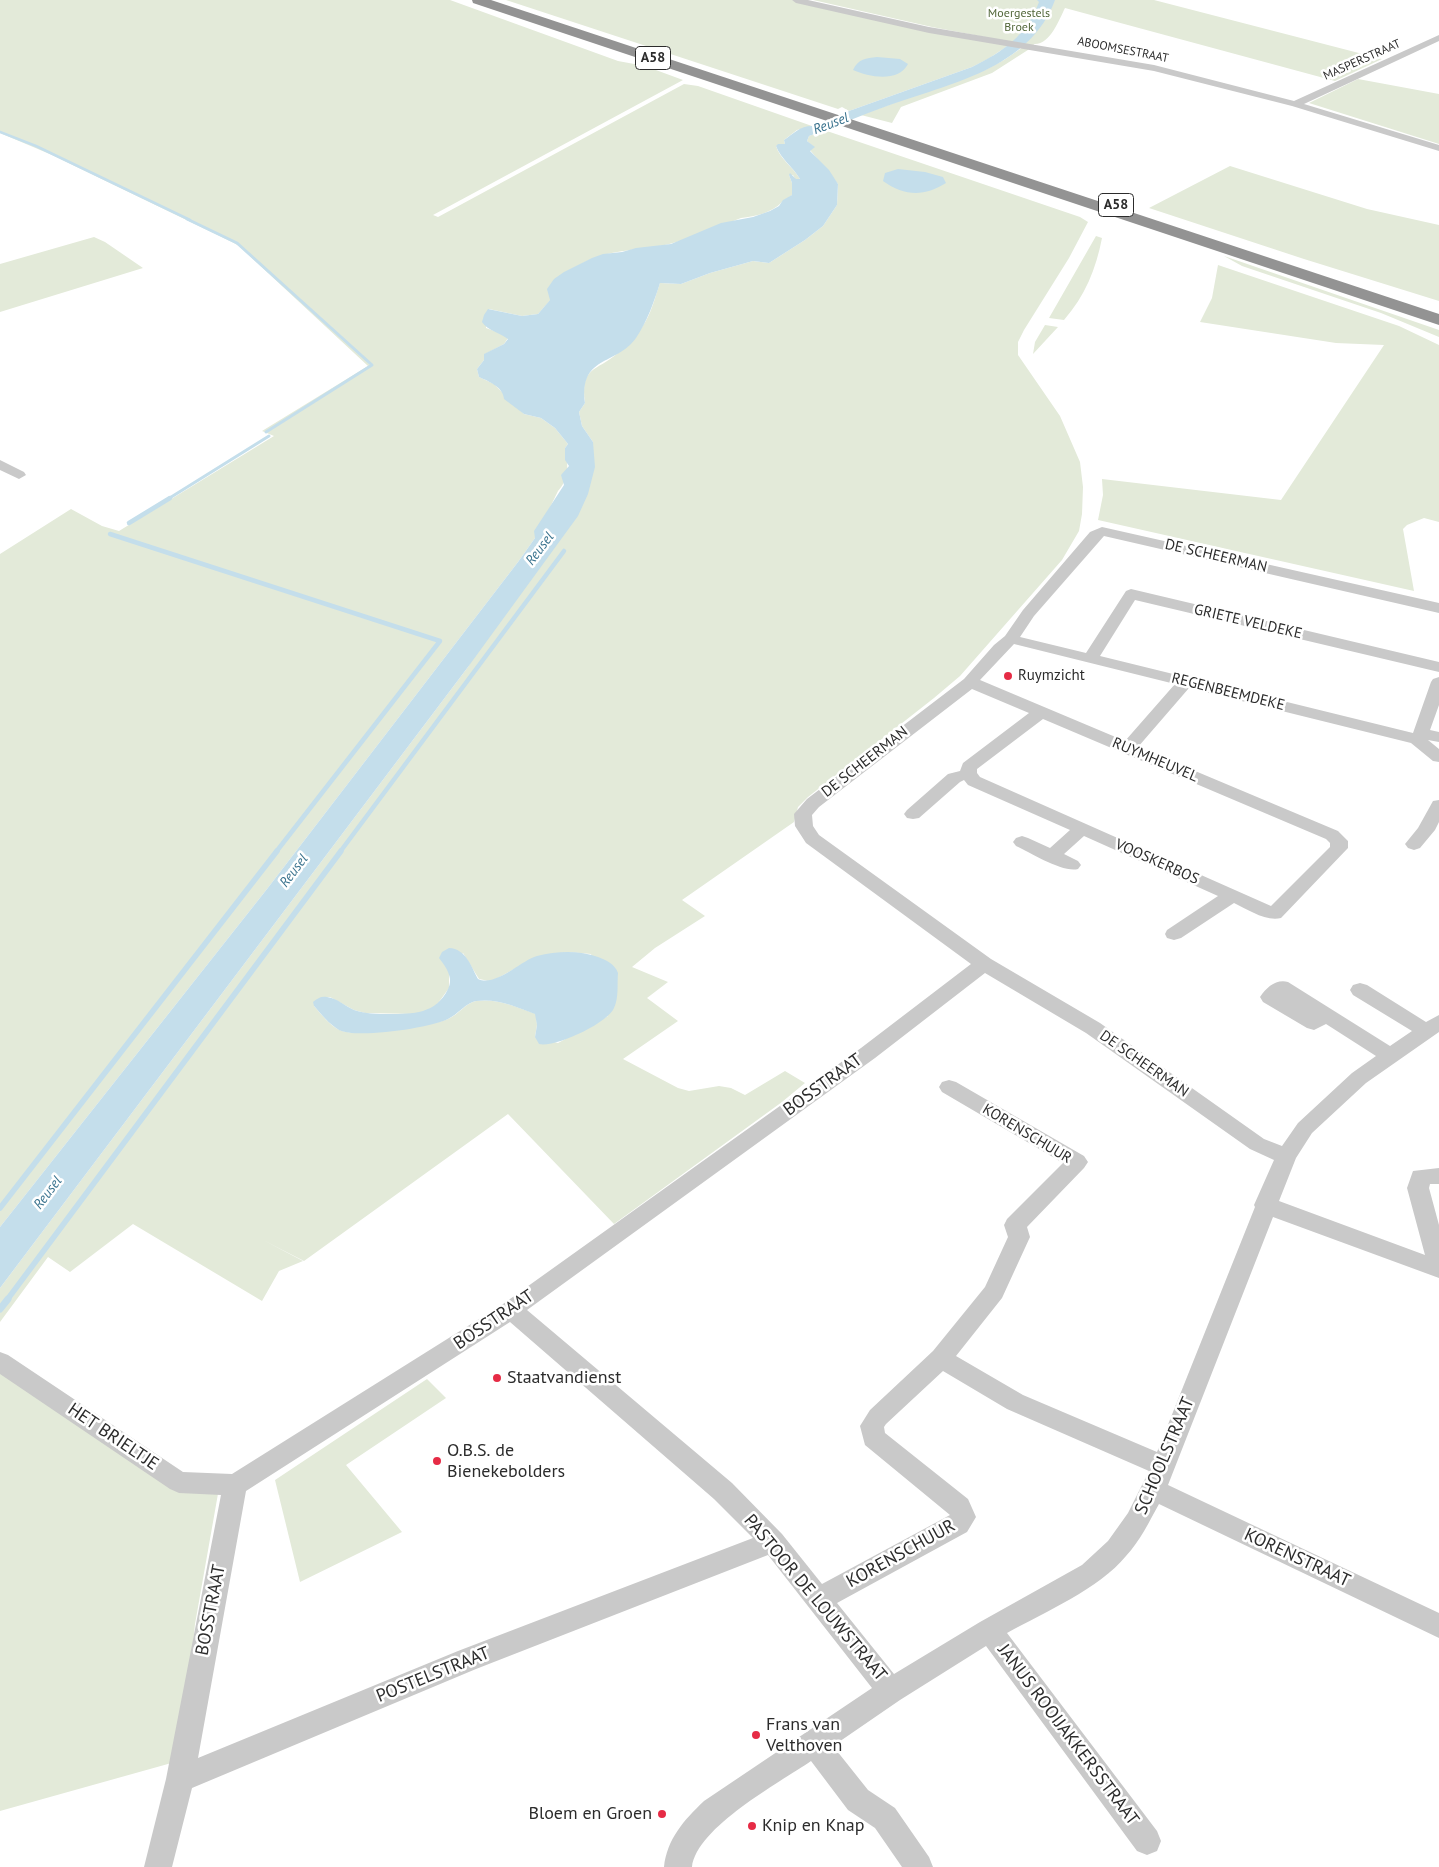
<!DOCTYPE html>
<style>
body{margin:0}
canvas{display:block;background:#fff}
</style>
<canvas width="1439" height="1867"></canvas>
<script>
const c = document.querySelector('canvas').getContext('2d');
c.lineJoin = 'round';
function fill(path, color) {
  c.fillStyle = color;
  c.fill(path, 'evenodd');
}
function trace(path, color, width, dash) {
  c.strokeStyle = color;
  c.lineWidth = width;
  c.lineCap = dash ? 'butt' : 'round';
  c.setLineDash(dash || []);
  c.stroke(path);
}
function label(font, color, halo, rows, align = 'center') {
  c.font = font + ' "PT Sans",sans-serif';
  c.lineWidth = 5;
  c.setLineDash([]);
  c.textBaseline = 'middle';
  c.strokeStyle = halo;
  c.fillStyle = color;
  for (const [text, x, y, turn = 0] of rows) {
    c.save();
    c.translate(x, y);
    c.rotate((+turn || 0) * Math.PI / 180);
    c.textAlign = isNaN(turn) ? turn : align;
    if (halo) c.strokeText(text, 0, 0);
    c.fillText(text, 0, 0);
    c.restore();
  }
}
fill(new Path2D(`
 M0,0H450L618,61L645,66L683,80L433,215L438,217L684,84L698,86L812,126L797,130L784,140L785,144L776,146C780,159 793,167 800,179H795L793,175H789L792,183V195C789,198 785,199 782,202C772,213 756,216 741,218C719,226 696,237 673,243C643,251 611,248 583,263L538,314L522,316L489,309L486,328L500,333L508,338L504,344L485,354L484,360L477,369L479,377L494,384L524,414L541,418L555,428L568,444L565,448C568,464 570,478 558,491L535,538L518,562L267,889L0,1227V554L71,509L102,526L119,531L274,436L262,431L368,366L239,246L232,242L52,155L0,133Z
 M506,0H792L879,21L1009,45L988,59L972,67L849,111L842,107L838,109Z
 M813,0H1154L1382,59L1335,81L1065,8C1059,20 1050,45 1034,44L1033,46L932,27Z
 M1023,47L1031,48L992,73L901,107L892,123L861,115L985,70L1004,60Z
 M1358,79L1439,94V144L1309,103Z
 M824,130L1080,217L1088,222L1069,258L1024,330L1018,342V355L1060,416L1080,462L1083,487L1082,514L1079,531L1062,560L960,676L934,698L808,797L798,807L794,822L682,900L705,916L655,948L632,967L668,982L647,998L678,1021L623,1059L678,1088L689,1091L719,1086L731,1088L745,1095L785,1071L805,1083L782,1102L614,1224L508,1114L304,1261L263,1240L303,1261L279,1271L262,1301L133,1224L70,1272L48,1257L0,1322V1288L468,667L593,442L582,426L579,412L585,403C580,366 596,372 618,353C627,346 635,335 642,327C651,315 655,297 660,283L681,284L710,273L753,261L769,263L805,240L823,226L837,205L838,184L810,150L814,147L807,141L809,136ZM569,952L591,954L608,1016L558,1043L535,1037L537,1025L536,1014C517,1007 497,998 476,1001C467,1002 458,1015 448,1019C432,1026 358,1037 342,1031C331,1027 322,1015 314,1006L324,997H330L354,1010L365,1013L415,1014L423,1012L436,1006L449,988V971L463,953L479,979L489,981L496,979L536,957Z
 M1230,166L1367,209L1439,225V301L1304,259L1149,208Z
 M1096,236L1102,238C1096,269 1085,296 1064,320L1049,318Z
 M94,237L105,242L143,268L0,312V264Z
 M1224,256L1439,330V337L1381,313L1242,266Z
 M1218,265L1399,326L1439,345V522L1424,518L1407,525L1403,529L1414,591L1098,520L1103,495L1102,479L1281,500L1384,345L1336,343L1200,322L1212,298Z
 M1045,325L1058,327L1033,354L1035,342Z
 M0,1370L163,1480L219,1488L195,1624L187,1706L175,1762L0,1811Z
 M427,1379L446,1398L346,1465L402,1532L300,1582L275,1480Z`), '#e3ead9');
fill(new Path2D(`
 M1037,0H1055C1030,69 948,84 887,106C861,115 835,127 809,136L807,141L815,147L810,151L829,170L838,184L837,205L823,226L805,240L769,263L753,261L710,273L681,284L660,283C654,302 647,322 636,338C616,366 579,355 585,403L579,412L582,426L593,442L595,467L588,494L578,516L468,667L0,1288V1227L267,889L518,562L535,538L534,531L564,485L561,475L569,466L565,460V448L568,444L555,428L541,418L524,414L504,399C503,387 490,382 479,377L477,369L484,360V354L504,344L508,339C499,332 488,331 482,322L484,315L488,309L522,316L538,314L550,300L547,289L554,279L564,272L592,258L603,254L622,252L636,248L671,244L721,223L753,217L770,211L779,206L783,200L792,195V183L789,175L790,173L796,179H800C793,167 781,159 776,146L778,144H785L784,140C793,134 800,126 812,126L849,111L972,67C1004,51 1026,36 1039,2Z
 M877,57L900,59L908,64C898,83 869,77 853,70C858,59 866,58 877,57Z
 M898,169L925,172L943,177L946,183C924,197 904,196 883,181L885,173Z
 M449,948C466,949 471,966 478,979C496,987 520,961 537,956C557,951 579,950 598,957C606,960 615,964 618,973C617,984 619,998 614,1008C608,1023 555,1048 539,1044L535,1037L537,1025L535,1014C517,1007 497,998 476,1001C467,1002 457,1015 448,1019C430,1028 356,1039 339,1030C329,1024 321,1014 314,1006L313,1002C318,998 321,996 327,997C337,998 345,1006 354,1010C365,1014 378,1014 389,1014C413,1014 436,1014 448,989C454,978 446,967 439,958L442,952Z`), '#c4deeb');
trace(new Path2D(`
 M0,132L36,146L190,220`), '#c4deeb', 2.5);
trace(new Path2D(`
 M187,219L237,243L372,365L266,432
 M168,499L269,436`), '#c4deeb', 3);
trace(new Path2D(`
 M129,523L170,498
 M110,534L440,641L276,852
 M340,852L564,551`), '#c4deeb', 4.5);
trace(new Path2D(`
 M0,1208L277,851
 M7,1300L341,851`), '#c4deeb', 5.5);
trace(new Path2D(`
 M0,1309L8,1299`), '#c4deeb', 7);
fill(new Path2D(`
 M792,0H808L929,27L1154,65L1294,101L1439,35V41L1304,104L1439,145V151L1292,106L1154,71L929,33L796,3Z
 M0,460L24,472L26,475L19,479L0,470Z
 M1102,527L1439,603V613L1104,536L1034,616L1020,637L1086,653L1126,591L1131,589L1439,662V672L1135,600L1100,656L1413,733L1431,682L1433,679L1439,677V705L1430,730L1439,732V742L1428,740L1439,749V762L1433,761L1411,743L1189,688L1138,747L1338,831L1348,841V848L1281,918C1266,922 1247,909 1234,903L1181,938L1174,940L1167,938L1165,934L1167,930L1218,896L1084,836L1064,854L1078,861L1081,865L1078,869C1063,873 1031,853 1016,846L1013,842L1016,838L1022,836L1028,838L1050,848L1070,830L968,785L964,780L960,782L919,818L913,819L907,818L904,814L907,810L948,774L960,771L963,763L1029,713L972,689L819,807L812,815L813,826L819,835L991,959L1100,1023L1264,1139L1282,1146L1298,1123L1352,1073L1376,1056L1326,1024L1314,1030L1307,1028L1263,1002L1260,997C1267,987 1276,979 1288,982L1390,1046L1412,1031L1353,995L1350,990L1353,985L1360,983L1367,985L1426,1022L1439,1015V1032L1366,1083L1312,1133L1296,1158L1279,1201L1425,1255L1407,1188L1413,1171L1439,1168V1184H1430L1429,1188L1439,1225V1278L1273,1217L1168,1485L1439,1613V1638L1159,1504C1149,1522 1140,1541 1126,1556C1099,1589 1045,1612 1007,1633L1157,1831L1161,1841L1157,1851L1147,1855L1137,1851L986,1646L900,1700L833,1746L868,1790L895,1808L929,1857L933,1867H902L875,1828L848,1810L811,1761C779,1783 697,1827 692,1867H664C667,1839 684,1820 704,1801L872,1688L768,1555L476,1669L192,1788L172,1867H144L166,1779L221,1495L179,1493L170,1489L0,1374V1352L8,1355L183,1472L232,1474L503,1304L861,1048L971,964L806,843L795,826L794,814L807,799L964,679L994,645L1005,636L1023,610L1090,532ZM1014,644L1175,684L1125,741L980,680ZM1043,719L1326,839L1330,843V847L1271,906L980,777L977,773V769ZM985,973L1086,1033L1250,1149L1274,1160L1254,1205L1255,1207L1157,1452L1023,1395L956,1356L1002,1298L1030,1237L1027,1227L1084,1168L1088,1162L1084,1156L956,1082L949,1080L942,1082L939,1087L942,1092L1063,1163L1007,1219L1004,1225L1008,1237L985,1287L933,1351L870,1410L860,1426L865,1445L950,1515L822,1584L782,1534L732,1483L527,1310L875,1058ZM510,1322L714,1499L753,1538L458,1651L198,1758L246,1491ZM943,1371L1007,1409L1149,1471L1128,1513L1108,1541L1082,1565L980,1622L894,1674L837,1603L967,1532L976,1517L968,1499L885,1433L884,1427L886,1424Z
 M1439,800V822L1435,830L1420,848L1414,850L1408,848L1405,844L1418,828L1433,801Z`), '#c9c9c9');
fill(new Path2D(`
 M472,0H491L1439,314V325L473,3Z`), '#939393');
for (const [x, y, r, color] of [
 [1008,676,5,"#e62b45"],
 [497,1378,5,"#e62b45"],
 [437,1461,5,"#e62b45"],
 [756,1735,5,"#e62b45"],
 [662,1814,5,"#e62b45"],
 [752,1826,5,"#e62b45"]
]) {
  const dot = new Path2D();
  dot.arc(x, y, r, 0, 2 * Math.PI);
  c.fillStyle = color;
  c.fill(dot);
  trace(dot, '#fff', 2);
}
label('12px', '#52673a', '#fff', [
 ["Moergestels",1019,14],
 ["Broek",1019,28]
]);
label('12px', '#2c2c2c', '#fff', [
 ["ABOOMSESTRAAT",1123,50,11],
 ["MASPERSTRAAT",1362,60,-24]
]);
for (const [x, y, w] of [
 [653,58,35],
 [1116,205,35]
]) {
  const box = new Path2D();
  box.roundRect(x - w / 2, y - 11.5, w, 23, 4);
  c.fillStyle = '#fff';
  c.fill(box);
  trace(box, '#2c2c2c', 1);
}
label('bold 14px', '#2c2c2c', null, [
 ["A58",653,58],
 ["A58",1116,205]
]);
label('italic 14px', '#3a738e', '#fff', [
 ["Reusel",831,124,-21],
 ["Reusel",540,549,-53],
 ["Reusel",294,871,-53],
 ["Reusel",48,1193,-53]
]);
label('15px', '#2c2c2c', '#fff', [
 ["DE SCHEERMAN",1216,556,13],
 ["GRIETE VELDEKE",1248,622,13],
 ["REGENBEEMDEKE",1228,692,14],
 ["RUYMHEUVEL",1155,760,23],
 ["DE SCHEERMAN",865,762,-38],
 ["VOOSKERBOS",1157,862,24],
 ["DE SCHEERMAN",1144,1064,35],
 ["KORENSCHUUR",1027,1134,31]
]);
label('15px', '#2c2c2c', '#fff', [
 ["Ruymzicht",1018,676]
], 'left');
label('18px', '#2c2c2c', '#fff', [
 ["BOSSTRAAT",823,1085,-36],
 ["BOSSTRAAT",494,1320,-34],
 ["HET BRIELTJE",113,1437,34],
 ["SCHOOLSTRAAT",1165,1456,-67],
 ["KORENSCHUUR",901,1554,-29],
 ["KORENSTRAAT",1297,1558,25],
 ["PASTOOR DE LOUWSTRAAT",815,1598,50],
 ["BOSSTRAAT",211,1610,-79],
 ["POSTELSTRAAT",433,1675,-22],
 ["JANUS ROOIJAKKERSSTRAAT",1068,1735,53]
]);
label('18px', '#2c2c2c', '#fff', [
 ["Staatvandienst",507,1378],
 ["O.B.S. de",447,1451],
 ["Bienekebolders",447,1472],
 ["Frans van",766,1725],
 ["Velthoven",766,1746],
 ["Bloem en Groen",652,1814,"right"],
 ["Knip en Knap",762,1826]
], 'left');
</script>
